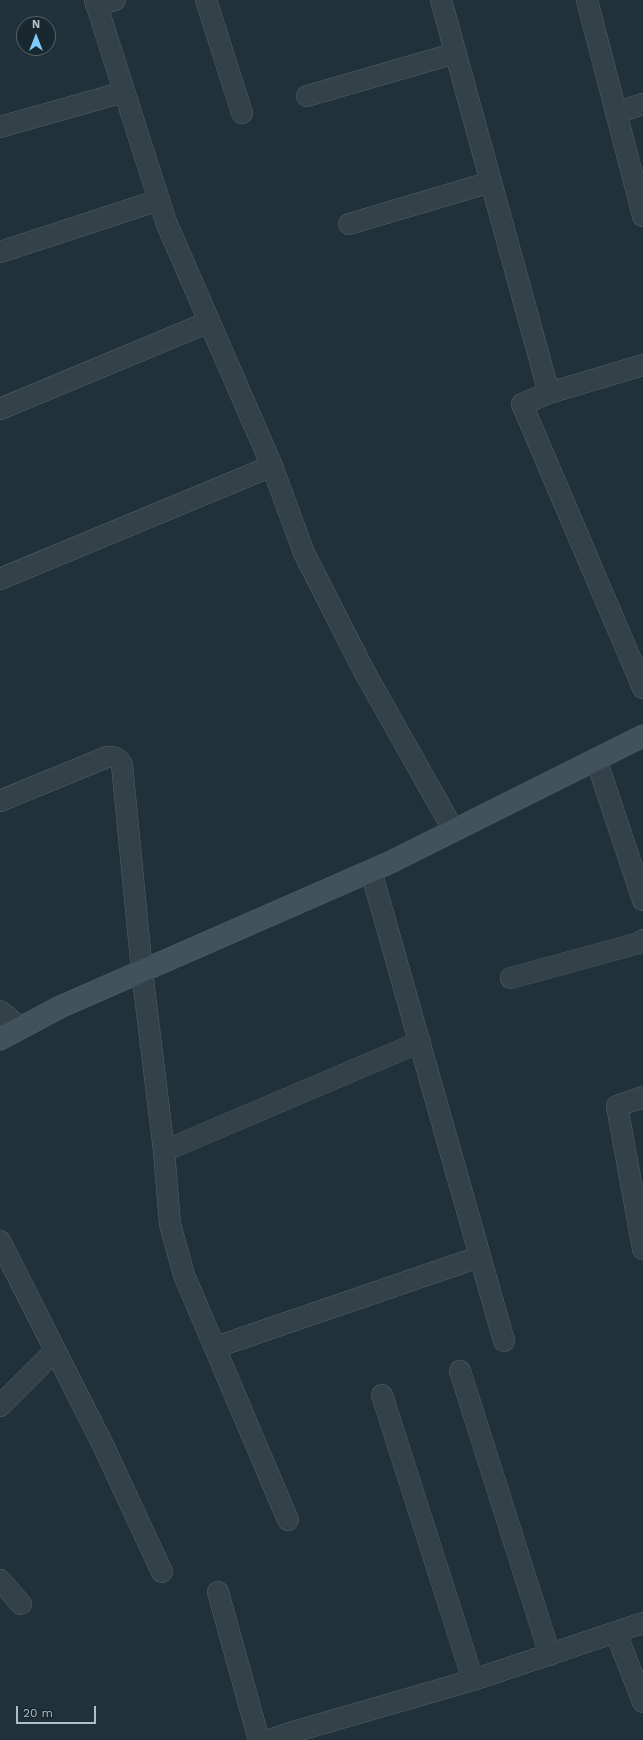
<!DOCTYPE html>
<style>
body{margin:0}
#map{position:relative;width:643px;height:1740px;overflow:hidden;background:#203139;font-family:"Work Sans",sans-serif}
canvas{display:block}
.north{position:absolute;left:16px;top:16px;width:40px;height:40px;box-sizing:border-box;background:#19272e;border:1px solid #55636b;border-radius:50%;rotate:0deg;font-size:11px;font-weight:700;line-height:16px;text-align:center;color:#aebdc6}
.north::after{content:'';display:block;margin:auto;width:14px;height:18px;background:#7dccfc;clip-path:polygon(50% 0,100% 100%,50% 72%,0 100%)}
.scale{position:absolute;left:16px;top:1706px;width:80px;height:18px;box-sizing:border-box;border:2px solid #aebdc6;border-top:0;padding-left:5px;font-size:12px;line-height:14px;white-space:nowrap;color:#aebdc6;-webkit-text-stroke:3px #19272e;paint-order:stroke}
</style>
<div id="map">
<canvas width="643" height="1740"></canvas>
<div class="north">N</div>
<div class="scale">20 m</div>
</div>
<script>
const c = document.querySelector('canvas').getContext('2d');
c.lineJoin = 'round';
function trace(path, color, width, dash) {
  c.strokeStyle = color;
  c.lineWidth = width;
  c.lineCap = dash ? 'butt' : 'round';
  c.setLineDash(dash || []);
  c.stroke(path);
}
const street = new Path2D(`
 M95,0L166,222L272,466L304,553L364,671L454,831
 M206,0L242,113
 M441,0L549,393
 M587,0L643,216
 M96,5L115,0
 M307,96L456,53
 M616,113L643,104
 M0,127L124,92
 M349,224L491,182
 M0,252L159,200
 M643,365L549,393L522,404L643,688
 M0,409L209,322
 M0,579L272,466
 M596,759L643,900
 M0,801L107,757C115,756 118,758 122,765L142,971L164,1151L170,1224L184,1275L288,1520
 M371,871L504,1341
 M511,978L639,943L643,940
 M0,1011L20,1028
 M643,1097L617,1106L643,1249
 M164,1151L420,1042
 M0,1241L103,1445L162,1572
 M216,1347L479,1257
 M460,1371L550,1655
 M382,1395L473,1680
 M0,1406L55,1351
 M0,1580L21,1604
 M218,1592L259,1740
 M616,1633L643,1702
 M270,1740L293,1732L473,1680L643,1623`);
const secondary = new Path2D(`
 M0,1039L60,1007L391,862L643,736`);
trace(street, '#516067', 22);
trace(secondary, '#516067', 23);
trace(street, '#334249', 21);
trace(secondary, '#41525d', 22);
</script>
